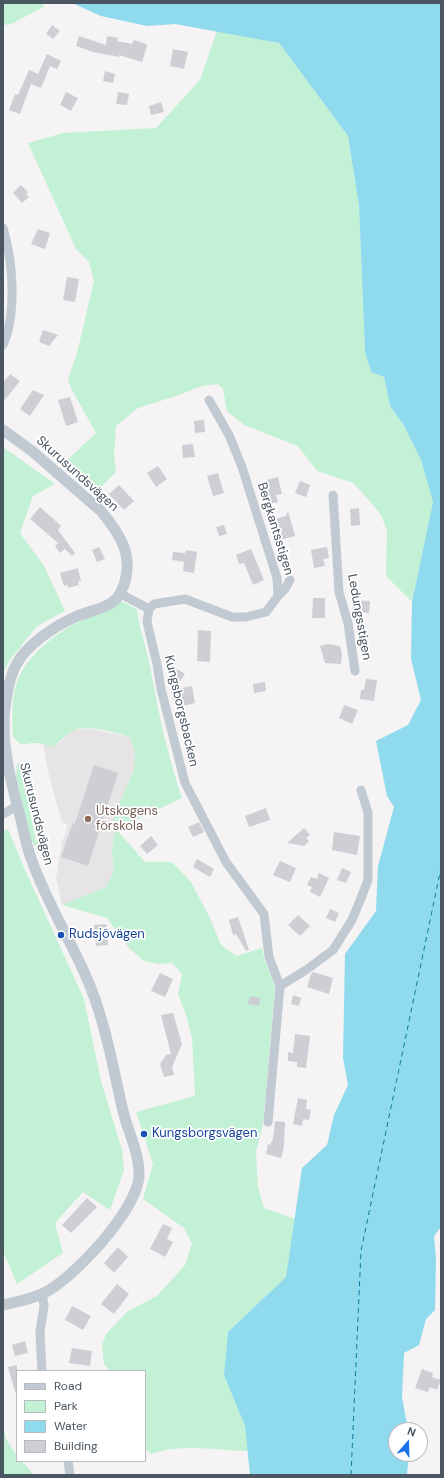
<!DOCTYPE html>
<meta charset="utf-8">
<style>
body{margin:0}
#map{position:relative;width:444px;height:1478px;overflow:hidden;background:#f5f3f3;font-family:"DM Sans",sans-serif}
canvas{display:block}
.frame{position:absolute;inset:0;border:4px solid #4a5661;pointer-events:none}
.legend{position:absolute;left:16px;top:1370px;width:130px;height:92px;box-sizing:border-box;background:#fff;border:1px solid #b7bbc0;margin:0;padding:5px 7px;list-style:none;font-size:12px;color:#4a5661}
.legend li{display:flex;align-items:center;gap:8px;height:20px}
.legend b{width:20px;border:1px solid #b7bbc0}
.north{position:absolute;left:388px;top:1422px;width:40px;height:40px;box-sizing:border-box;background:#fff;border:1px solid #b7bbc0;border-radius:50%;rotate:20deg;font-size:11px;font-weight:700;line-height:16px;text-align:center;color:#4a5661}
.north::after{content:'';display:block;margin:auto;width:14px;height:18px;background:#1a73e8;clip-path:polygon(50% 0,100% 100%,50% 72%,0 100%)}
</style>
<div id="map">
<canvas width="444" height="1478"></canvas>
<div class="frame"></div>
<ul class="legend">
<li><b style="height:5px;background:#c1cad2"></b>Road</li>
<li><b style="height:11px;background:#c3f1d5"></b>Park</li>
<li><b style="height:11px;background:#90daee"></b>Water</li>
<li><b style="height:11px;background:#cdcfd5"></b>Building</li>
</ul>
<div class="north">N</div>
</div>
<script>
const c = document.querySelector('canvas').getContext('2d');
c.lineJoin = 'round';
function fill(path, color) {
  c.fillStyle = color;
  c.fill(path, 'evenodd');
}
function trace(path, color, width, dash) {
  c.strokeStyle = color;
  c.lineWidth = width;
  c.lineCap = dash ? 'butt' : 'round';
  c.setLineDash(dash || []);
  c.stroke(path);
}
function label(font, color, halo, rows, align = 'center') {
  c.font = font + ' "DM Sans",sans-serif';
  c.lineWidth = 3.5;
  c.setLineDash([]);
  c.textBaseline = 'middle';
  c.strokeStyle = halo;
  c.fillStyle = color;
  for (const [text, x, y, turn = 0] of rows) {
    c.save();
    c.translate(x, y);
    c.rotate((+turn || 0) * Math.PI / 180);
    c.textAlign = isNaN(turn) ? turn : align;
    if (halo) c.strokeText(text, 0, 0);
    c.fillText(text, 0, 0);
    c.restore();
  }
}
fill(new Path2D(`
 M92,729L130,737L135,753L134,769L114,817L115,829L112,851L114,871L106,888L62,905L56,879L62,842L68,826L62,821L56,801L48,771L43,744L52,747L61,741L73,730Z`), '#e6e4e5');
fill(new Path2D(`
 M3,3H42L44,7L11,24L3,25Z
 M217,31L279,43L348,136L359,206L365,352L371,372L384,377L390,406L403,424L421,460L433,502L412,602L386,576L387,531L381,515L368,499L353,483L317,471L298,446L244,425L227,411L223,389L218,384L202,386L176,396L138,408L116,426L114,455L116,472L96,492L64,463L96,433L71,388L68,379L77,353L94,281L89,262L76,249L28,143L63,133L156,128L200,80Z
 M3,447L55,484L33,496L20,533L44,566L65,611L37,626L9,661L3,674Z
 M121,601L137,609C139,630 148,651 151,672C159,715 168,757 182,798L116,829L145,862H172L191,882L210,918L221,945L236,956L262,948L265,961L275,986L263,1124L256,1152L258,1187L264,1208L295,1219L286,1277L228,1332L224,1375L245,1426L248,1451C216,1450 181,1443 151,1454L145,1449V1371H110L104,1364L102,1345L106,1334L128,1311L157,1296L185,1265L192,1244L184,1228L143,1199L153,1164L136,1112L195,1096L192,1038L186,1015L178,994L182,974L172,963L158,964L144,961L129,948L107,918L62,905L106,887L114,871L112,851L115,829L114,817L134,769L135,753L130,737C113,732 92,725 74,730C69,732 58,743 52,747C46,745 41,743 35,743C22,743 24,749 13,737C12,719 11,699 17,682C26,656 56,633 80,621C94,614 109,612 121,601Z
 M28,761V763L20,765L36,841L44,840L42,844L35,846L31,840L16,778L17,764Z
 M8,829L25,870L84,999L101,1081L122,1150L124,1170L110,1210L83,1192L55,1223L63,1253L17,1284L3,1251V831Z
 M3,1423L6,1439L17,1456V1461C24,1461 30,1469 33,1475H3Z`), '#c3f1d5');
fill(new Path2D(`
 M72,3H441V1227L434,1236L436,1260L435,1310L426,1319L419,1345L404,1353L402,1397L408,1430H396V1454H409L407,1475H250L245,1426L224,1375L228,1332L286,1277L302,1168L327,1145L334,1115L348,1085L343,1058L345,954L376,911L378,866L394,807L387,796L376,741L408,725L421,700L411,659L412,602L433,502L421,460L403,424L390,406L384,377L371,372L365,352L359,206L348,136L279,43L175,24L147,26L101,16Z`), '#90daee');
trace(new Path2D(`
 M351,1475L361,1251L441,868`), '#0c7c9b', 1, [5, 4]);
fill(new Path2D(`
 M52,25L60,31L53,39L46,34Z
 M79,36L106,45L107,36L118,38L117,41L132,44L134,40L146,44L147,46L142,62L119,55V57L93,52L76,46Z
 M173,49L188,52L184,69L170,66Z
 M47,54L61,61L57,69L50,66L41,88L31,84L20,114L9,110L15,94L18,95L29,70L38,74Z
 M105,71L115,74L113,83L103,81Z
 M66,92L78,98L71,111L60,105Z
 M118,92L129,94L127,105L116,104Z
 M161,102L164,112L151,115L149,106Z
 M21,185L28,192L26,194L29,197L22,203L13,193Z
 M38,229L50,233L45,249L31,244Z
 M67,277L79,279L75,302L63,300Z
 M43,330L58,335L49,346L39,342Z
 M10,374L20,381L3,402V383Z
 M33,390L44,395L30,416L20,409Z
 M70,397L78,422L66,426L58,400Z
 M204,420L205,432L195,433L194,421Z
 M193,444L195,457L183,458L182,445Z
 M158,466L167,479L156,487L147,473Z
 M218,473L224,493L213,496L207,476Z
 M278,477L282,494L276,495L278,502L269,504L264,485L268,484L267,480Z
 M300,481L310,485L306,497L295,493Z
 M119,485L134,501L124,510L109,494Z
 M40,507L61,526L58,530L75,553L72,556L65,549L60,553L55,546L58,543L30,519Z
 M359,508L360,525L351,526L350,509Z
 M288,511L295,536L280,540L275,519L286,516Z
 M224,525L227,534L219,536L216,527Z
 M99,547L105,559L97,562L92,550Z
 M327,547L329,558L323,559L325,566L314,568L311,550Z
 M251,549L264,580L253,585L244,563L239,564L236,555Z
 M186,550L197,552L194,573L183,571L184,562L172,560L173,552L185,553Z
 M78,568L81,581H78L79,585L68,588V585L64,586L60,573Z
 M313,598H325V618H312Z
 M353,600L370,601L369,613L352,612Z
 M198,630L211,631L210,662L197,661Z
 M328,644L340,646L342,654L341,664L325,663L320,646Z
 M174,667L185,674L180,681L169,674Z
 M366,679L377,680L374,701L360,699L361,690H364Z
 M265,682L266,691L254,693L253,684Z
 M192,686L195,703L183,706L182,699L173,700L171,690Z
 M344,705L358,710L352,724L339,718Z
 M94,765L118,773L88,866L61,857L73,822L74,826Z
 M266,808L270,820L249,827L245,816Z
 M199,822L204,832L193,837L188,827Z
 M304,828L310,835L306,838L309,841L304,846L287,843Z
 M334,832L360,836L357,855L332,850Z
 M151,836L158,845L147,854L140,846Z
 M197,859L214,869L210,877L193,867Z
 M280,861L296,868L290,882L273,875Z
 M342,868L351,872L346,883L337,880Z
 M319,873L329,878L320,897L310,892L312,887L307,885L311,877L317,879Z
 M330,909L339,913L335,922L326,918Z
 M298,915L310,926L300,936L288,925Z
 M238,917L249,950L246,951L236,934L233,935L229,920Z
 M106,924L108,945L96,946L94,925Z
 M313,972L333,978L329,994L307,987L311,974Z
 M160,973L173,979L165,997L151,991Z
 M293,995L301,998L299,1006L291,1004Z
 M250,996L260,998L259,1006L248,1004Z
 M173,1013L182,1044L172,1067L174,1075L164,1077L160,1064L166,1055L171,1054L161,1015Z
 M295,1034L310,1036L306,1068L297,1067V1062L288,1061V1052L293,1053Z
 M298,1098L307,1100L306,1109L311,1110L309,1120L303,1119L302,1126L293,1124Z
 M275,1121L285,1122L284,1146L281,1158L266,1154L268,1144L270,1145L273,1139Z
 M87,1198L97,1207L71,1233L62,1225Z
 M163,1224L172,1228L167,1239L173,1242L165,1257L150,1249Z
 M118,1247L128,1257L114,1273L104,1263Z
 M117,1284L129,1294L114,1314L101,1304Z
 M72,1306L91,1316L83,1330L65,1320Z
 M25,1341L28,1353L15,1356L12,1345Z
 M72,1348L92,1351L90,1366L69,1363Z
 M17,1365V1391L15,1392L8,1367Z
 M422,1369L433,1373L432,1377L441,1380L437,1390L430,1387L428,1392L415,1388Z`), '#cdcfd5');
trace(new Path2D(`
 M3,228C13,261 17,313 3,345
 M333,495L339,592L348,623L355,671
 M121,594L149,609L154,604L185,599L232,617H246L266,612L278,596L277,578L242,467L229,435L209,400
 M278,596L285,589L290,580
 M149,609L147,622L157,664L161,689L185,783L226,862L264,914L269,957L280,986
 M3,814L17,806
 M268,1122L280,986L306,970L333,950L352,920L361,898L368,880V813L361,790
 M42,1294L44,1306L40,1332L42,1371
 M68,1461L70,1475`), '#c1cad2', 9);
trace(new Path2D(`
 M3,430L32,451L101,511C120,534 134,555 124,585C121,591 120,596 114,601C103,610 88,611 75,617C55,626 26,645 16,665C8,680 4,708 4,725C4,757 13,789 21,820C24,833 27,848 32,861C46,900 68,936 85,974C104,1016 112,1062 122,1107C127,1131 140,1152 139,1177C136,1211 74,1278 44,1293C32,1299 16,1302 3,1305`), '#c1cad2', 11);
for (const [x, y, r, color] of [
 [88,819,4,"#8d6e63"],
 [61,935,4,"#1a4fb4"],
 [144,1134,4,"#1a4fb4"]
]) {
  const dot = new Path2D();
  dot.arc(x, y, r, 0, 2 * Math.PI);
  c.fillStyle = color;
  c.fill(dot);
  trace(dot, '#fff', 1.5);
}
label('13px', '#4a5661', '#fff', [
 ["Skurusundsvägen",77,474,42],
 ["Bergkantsstigen",275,529,73],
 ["Ledungsstigen",359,617,80],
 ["Kungsborgsbacken",181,711,77],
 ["Skurusundsvägen",36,814,76]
]);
label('13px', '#785e54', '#fff', [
 ["Utskogens",96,812],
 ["förskola",96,827]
], 'left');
label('13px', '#164399', '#fff', [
 ["Rudsjövägen",69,935],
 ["Kungsborgsvägen",152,1134]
], 'left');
</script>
